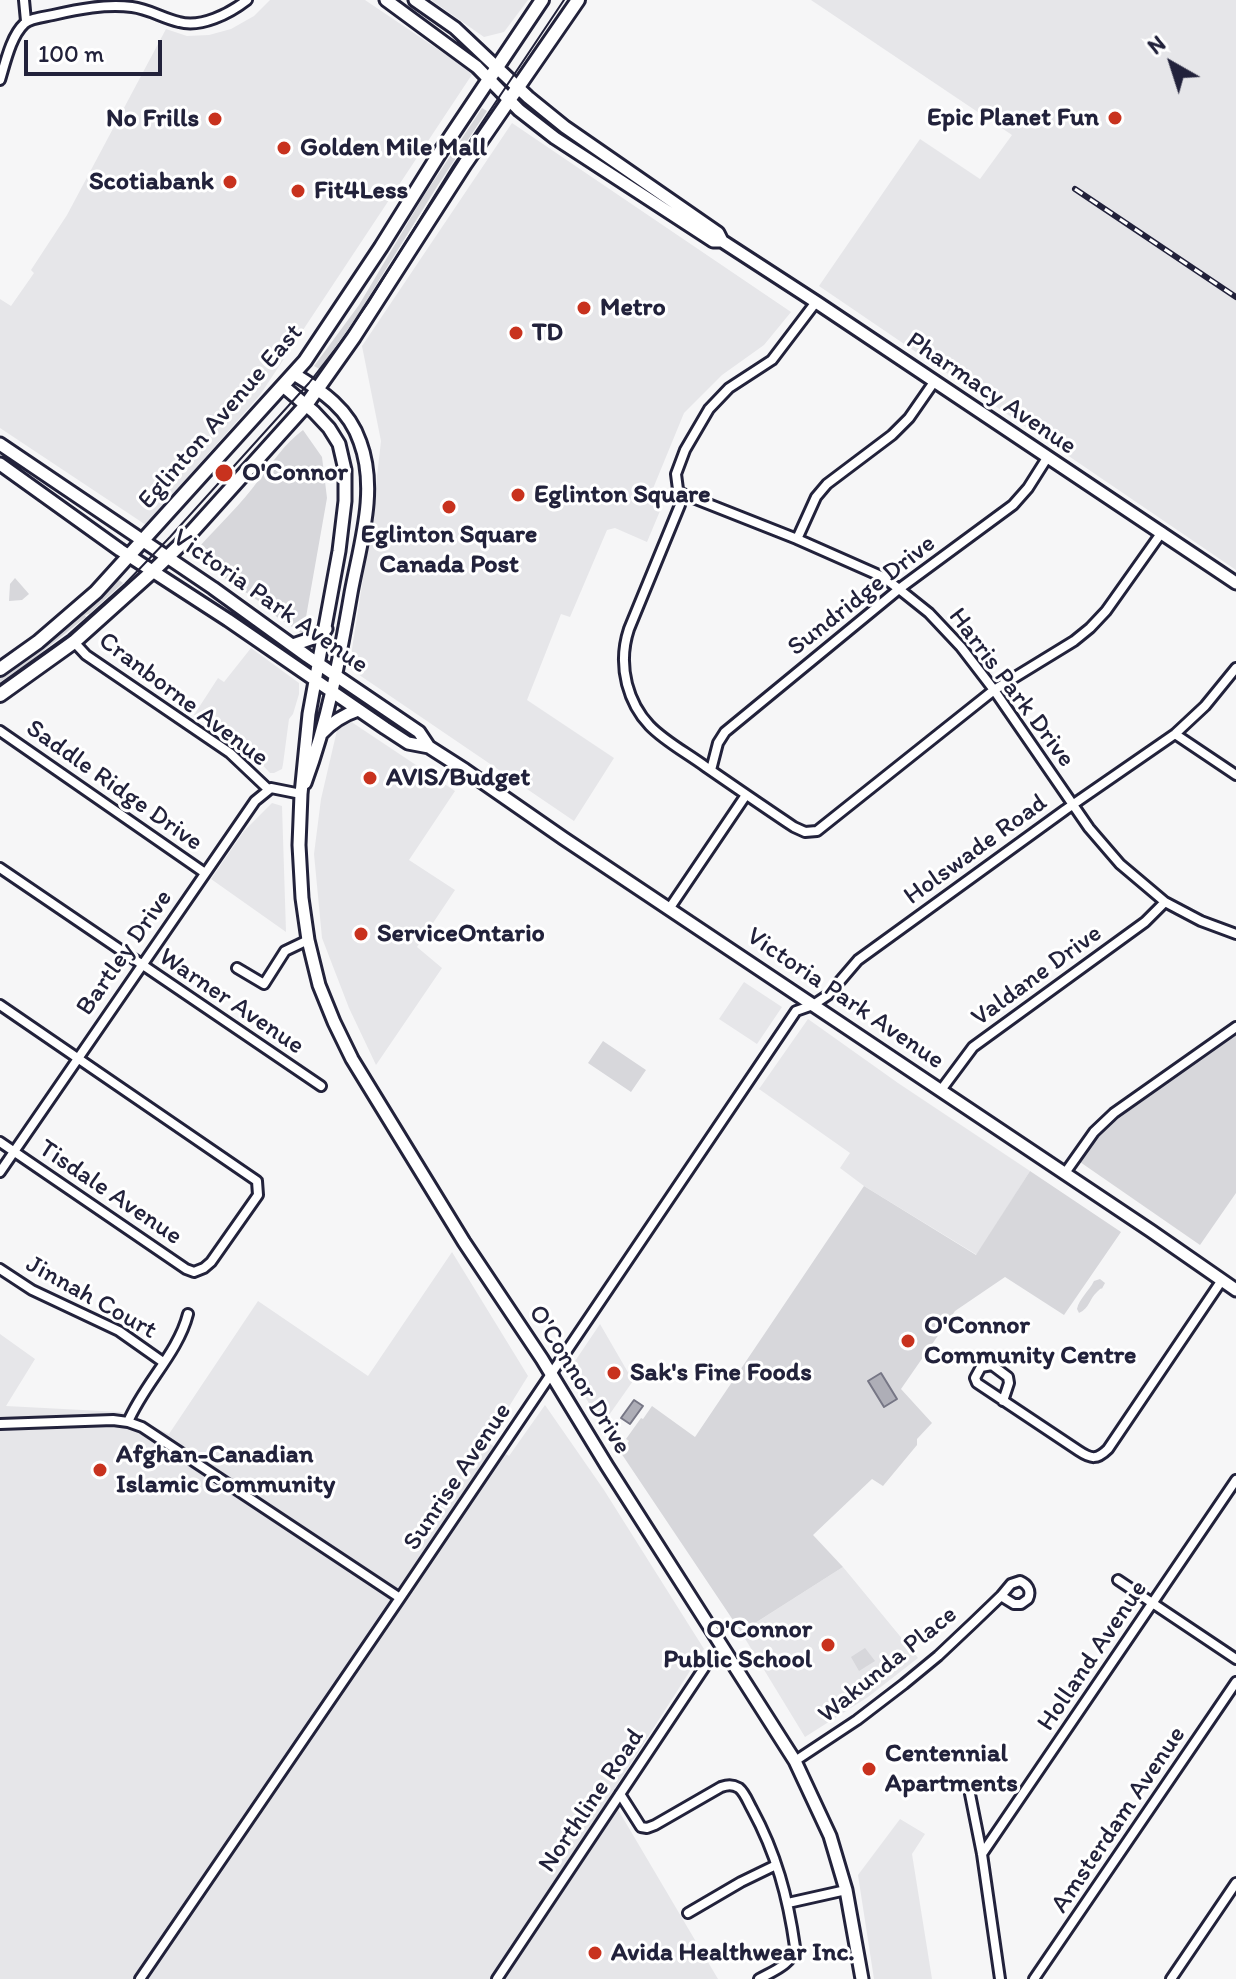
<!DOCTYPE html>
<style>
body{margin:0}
#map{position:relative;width:1236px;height:1979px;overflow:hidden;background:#f6f6f7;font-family:Itim,sans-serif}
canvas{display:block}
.north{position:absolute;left:1132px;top:24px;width:80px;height:80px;-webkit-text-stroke:6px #fff;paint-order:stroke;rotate:321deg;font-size:22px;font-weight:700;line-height:32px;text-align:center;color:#22223b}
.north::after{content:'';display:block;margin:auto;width:28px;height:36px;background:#22223b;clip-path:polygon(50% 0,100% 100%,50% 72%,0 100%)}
.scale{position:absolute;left:24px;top:40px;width:138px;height:36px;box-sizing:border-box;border:4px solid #22223b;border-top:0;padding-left:10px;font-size:24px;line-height:28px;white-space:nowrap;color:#22223b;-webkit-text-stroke:6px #fff;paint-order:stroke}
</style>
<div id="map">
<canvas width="1236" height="1979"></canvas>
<div class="north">N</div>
<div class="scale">100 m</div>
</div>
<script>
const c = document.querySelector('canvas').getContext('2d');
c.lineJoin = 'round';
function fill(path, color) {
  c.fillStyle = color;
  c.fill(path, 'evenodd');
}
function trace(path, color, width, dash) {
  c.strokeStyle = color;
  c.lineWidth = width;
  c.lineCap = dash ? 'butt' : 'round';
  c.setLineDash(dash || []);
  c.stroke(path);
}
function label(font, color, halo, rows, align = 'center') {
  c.font = font + ' Itim,sans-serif';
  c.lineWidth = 6;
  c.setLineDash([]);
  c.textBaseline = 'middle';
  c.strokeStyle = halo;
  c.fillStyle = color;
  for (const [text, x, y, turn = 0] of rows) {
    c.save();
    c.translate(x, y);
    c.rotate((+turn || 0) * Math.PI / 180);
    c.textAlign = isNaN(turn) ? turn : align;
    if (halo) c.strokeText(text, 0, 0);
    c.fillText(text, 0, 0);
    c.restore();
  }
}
fill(new Path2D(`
 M270,0H365L473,73L260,395L146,525L0,428V299L11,306L34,273L31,270L67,215L166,29L187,36L209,35L231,29L254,16Z
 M431,0H528L504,32L484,37Z
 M811,0H1236V570L819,286L920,139L980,179L1012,135Z
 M512,123L791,312L764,345L722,375L684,413L652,491L665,499L647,542L615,528L607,530L570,617L561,614L527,700L614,758L574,821L349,668L372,521L381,441L362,346Z
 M251,648L299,683V694L293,714L289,719L283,764L282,769L274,773H270L252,754L219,729L194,715L218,678L224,682Z
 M347,719L455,791L409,860L455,890L417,947L442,968L376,1065L349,1008L322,938L314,854L321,799L338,726Z
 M272,803L282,806L286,932L211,879L244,831Z
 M744,982L782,1007L757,1044L719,1019Z
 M808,1019L898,1083L1030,1171L977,1255L864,1186L840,1168L850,1153L759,1089Z
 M452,1252L528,1376L487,1442L509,1456L545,1405L604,1490L704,1649L610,1796L718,1979H0V1334L35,1359L6,1406L121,1412L169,1434L258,1301L368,1376Z
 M600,1324L633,1381L602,1425L569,1370Z
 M843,1567L918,1658L868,1697L805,1737L741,1632Z
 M900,1819L925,1834L912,1854L932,1979H874L858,1875Z`), '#e6e6e9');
fill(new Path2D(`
 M482,108L487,111L438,185L363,306L366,309L321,370L314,366L359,305L423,197Z
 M303,430L322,457L327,498L303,634L277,617L260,602L201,562L200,546C219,525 241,504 258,481C272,463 285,443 303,430Z
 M15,578L29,594L22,600L9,601L10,584Z
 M119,580L123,583L89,614L85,615L86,617L28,663L0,682V676L62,631Z
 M1236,1033V1193L1200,1245L1080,1162L1090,1145L1107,1127Z
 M603,1041L646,1070L631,1092L588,1063Z
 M1030,1171L1121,1232L1064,1315L1005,1277L955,1311L901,1389L932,1423L917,1439V1445L883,1486L872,1479L813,1535L843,1567L741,1632L621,1453L629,1441L626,1439L641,1418L643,1419L652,1406L695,1437L864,1186L976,1255Z
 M1100,1279L1105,1283C1099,1294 1105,1284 1097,1292C1089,1299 1090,1308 1079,1313L1077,1309C1079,1299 1089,1291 1094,1281Z
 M865,1648L875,1661L859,1671L851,1657Z`), '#d7d7db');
const water = new Path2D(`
 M881,1373L897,1399L884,1407L868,1381Z
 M634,1400L643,1406L630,1424L621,1418Z`);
fill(water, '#aeaeb7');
trace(water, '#767685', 2);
const street = new Path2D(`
 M24,0L26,21
 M0,80C5,64 11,36 24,24C30,18 44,17 53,15C79,9 105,4 132,7C149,9 162,18 179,22C201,28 229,14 247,0
 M816,302L772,360L729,388L709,409L685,450L676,474L680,505L629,629C623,647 622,664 627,684C639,730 670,741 706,767C735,787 764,807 794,827L805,832L817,831L994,690L1074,641L1090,628L1106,611L1162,532
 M678,492L797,539L883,577L899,589L929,613L961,647L994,690L1089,828L1120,864L1165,902L1201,921L1236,934
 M797,539L816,497L827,484L892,435L909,418L934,382
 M74,642L86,655L230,753L268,789
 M0,731L205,873
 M1175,734L1236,775
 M711,770L718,743L725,732L899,589L1013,505L1028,488L1047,458
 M0,868L321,1086
 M669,909L746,795
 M237,968L264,984L285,951L308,940
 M0,1005L257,1181L258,1195L211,1262L204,1268L194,1272L186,1269L0,1142
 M941,1090L973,1047L1145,922L1165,902
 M0,1172L255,801L271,788L301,794
 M1065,1173L1094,1132L1114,1113L1236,1027
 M0,1269L32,1290L119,1331L163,1362
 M1003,1401L1009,1383L1008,1377L992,1365L981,1367L975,1378L977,1383L1079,1451C1091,1459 1097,1460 1108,1449L1222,1280
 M128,1422C144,1384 178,1353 188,1314
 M0,1424L113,1420L128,1422L142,1427L400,1598
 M1118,1580L1236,1659
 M795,1761L857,1720L904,1684L938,1656L974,1622L1001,1596L1011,1584L1020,1581C1027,1584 1032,1590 1028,1599L1021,1604H1014L1001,1596
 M969,1789L982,1854L1000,1979
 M620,1794L641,1827L647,1828L655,1825L721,1787C727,1785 732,1784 739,1788C745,1793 748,1802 752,1809C776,1853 788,1897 795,1947C792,1965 773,1971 759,1979
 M982,1854L1236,1480
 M788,1903L846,1890
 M688,1913L741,1882L776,1865
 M140,1979L400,1598L796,1011L813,1005L828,995L858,960L1065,810L1175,734L1205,706L1236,668
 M497,1979L708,1662L725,1651
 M1034,1979L1236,1682
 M1171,1979L1236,1883`);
const secondary = new Path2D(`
 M386,0L477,67L519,110L555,138L713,241H722L816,302L1236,583
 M415,0L455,28L528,97L565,127L718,233L722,241
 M294,374C322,391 349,409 360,442C378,490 360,544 351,593C340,657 328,721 305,783
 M283,386L314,412L329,428L339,444L345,470V501L339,551L309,714L301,794L299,845L302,898L308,940L319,985L334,1022L352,1059L464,1242L542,1359L607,1466L795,1761L830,1836L846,1890L862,1979
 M0,444L213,588L307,656L419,732L429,747
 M0,464L120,550L228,620L385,728L408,743L429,747L465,770L563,838L1151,1231L1236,1290
 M293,645L313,638L326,629
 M321,734C332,722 343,715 358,710`);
const primary = new Path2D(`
 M0,669L38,642L96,592L305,361L381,247L441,151L542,0
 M0,695L74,642L153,571L180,545L306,405L354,337L465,164L578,0`);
trace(street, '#22223b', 14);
trace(secondary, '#22223b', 17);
trace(primary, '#22223b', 18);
trace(street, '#fff', 8);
trace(secondary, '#fff', 11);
trace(primary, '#fff', 12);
trace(new Path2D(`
 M0,684L68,635L125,584L170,537L309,383L340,343L368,303L453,166L564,0`), '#22223b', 2);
const rail = new Path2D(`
 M1075,189L1236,297`);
trace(rail, '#22223b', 6);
trace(rail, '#fff', 3, [9]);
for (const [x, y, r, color] of [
 [1115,118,8,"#c8321e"],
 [215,119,8,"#c8321e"],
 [284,148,8,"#c8321e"],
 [230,182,8,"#c8321e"],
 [298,191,8,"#c8321e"],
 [584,308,8,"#c8321e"],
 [516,333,8,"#c8321e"],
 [224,473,10,"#c8321e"],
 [518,495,8,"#c8321e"],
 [449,507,8,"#c8321e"],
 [370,778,8,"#c8321e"],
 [361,934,8,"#c8321e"],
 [908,1341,8,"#c8321e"],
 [614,1373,8,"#c8321e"],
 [100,1470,8,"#c8321e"],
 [828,1645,8,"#c8321e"],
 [869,1769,8,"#c8321e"],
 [595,1953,8,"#c8321e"]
]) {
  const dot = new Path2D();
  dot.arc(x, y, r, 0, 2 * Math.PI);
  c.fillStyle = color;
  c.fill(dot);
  trace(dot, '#fff', 3);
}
label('bold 26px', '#22223b', '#fff', [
 ["Epic Planet Fun",1099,118,"right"],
 ["No Frills",199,119,"right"],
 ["Golden Mile Mall",300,148],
 ["Scotiabank",214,182,"right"],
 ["Fit4Less",314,191],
 ["Metro",600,308],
 ["TD",532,333],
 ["O'Connor",242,473],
 ["Eglinton Square",534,495],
 ["Eglinton Square",449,535,"center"],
 ["Canada Post",449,565,"center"],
 ["AVIS/Budget",386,778],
 ["ServiceOntario",377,934],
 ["O'Connor",924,1326],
 ["Community Centre",924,1356],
 ["Sak's Fine Foods",630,1373],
 ["Afghan-Canadian",116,1455],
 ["Islamic Community",116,1485],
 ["O'Connor",812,1630,"right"],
 ["Public School",812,1660,"right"],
 ["Centennial",885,1754],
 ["Apartments",885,1784],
 ["Avida Healthwear Inc.",611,1953]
], 'left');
label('26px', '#22223b', '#fff', [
 ["Pharmacy Avenue",991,394,34],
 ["Eglinton Avenue East",221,417,-49],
 ["Sundridge Drive",862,596,-38],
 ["Victoria Park Avenue",270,602,35],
 ["Harris Park Drive",1011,688,53],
 ["Cranborne Avenue",183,700,37],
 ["Saddle Ridge Drive",114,786,35],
 ["Holswade Road",976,850,-36],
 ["Bartley Drive",125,953,-55],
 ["Valdane Drive",1037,976,-36],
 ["Victoria Park Avenue",845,999,34],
 ["Warner Avenue",231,1002,34],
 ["Tisdale Avenue",110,1193,34],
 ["Jinnah Court",91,1298,29],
 ["O'Connor Drive",579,1380,58],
 ["Sunrise Avenue",458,1477,-56],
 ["Holland Avenue",1093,1656,-56],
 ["Wakunda Place",888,1665,-39],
 ["Northline Road",592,1801,-56],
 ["Amsterdam Avenue",1119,1820,-56]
]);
</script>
